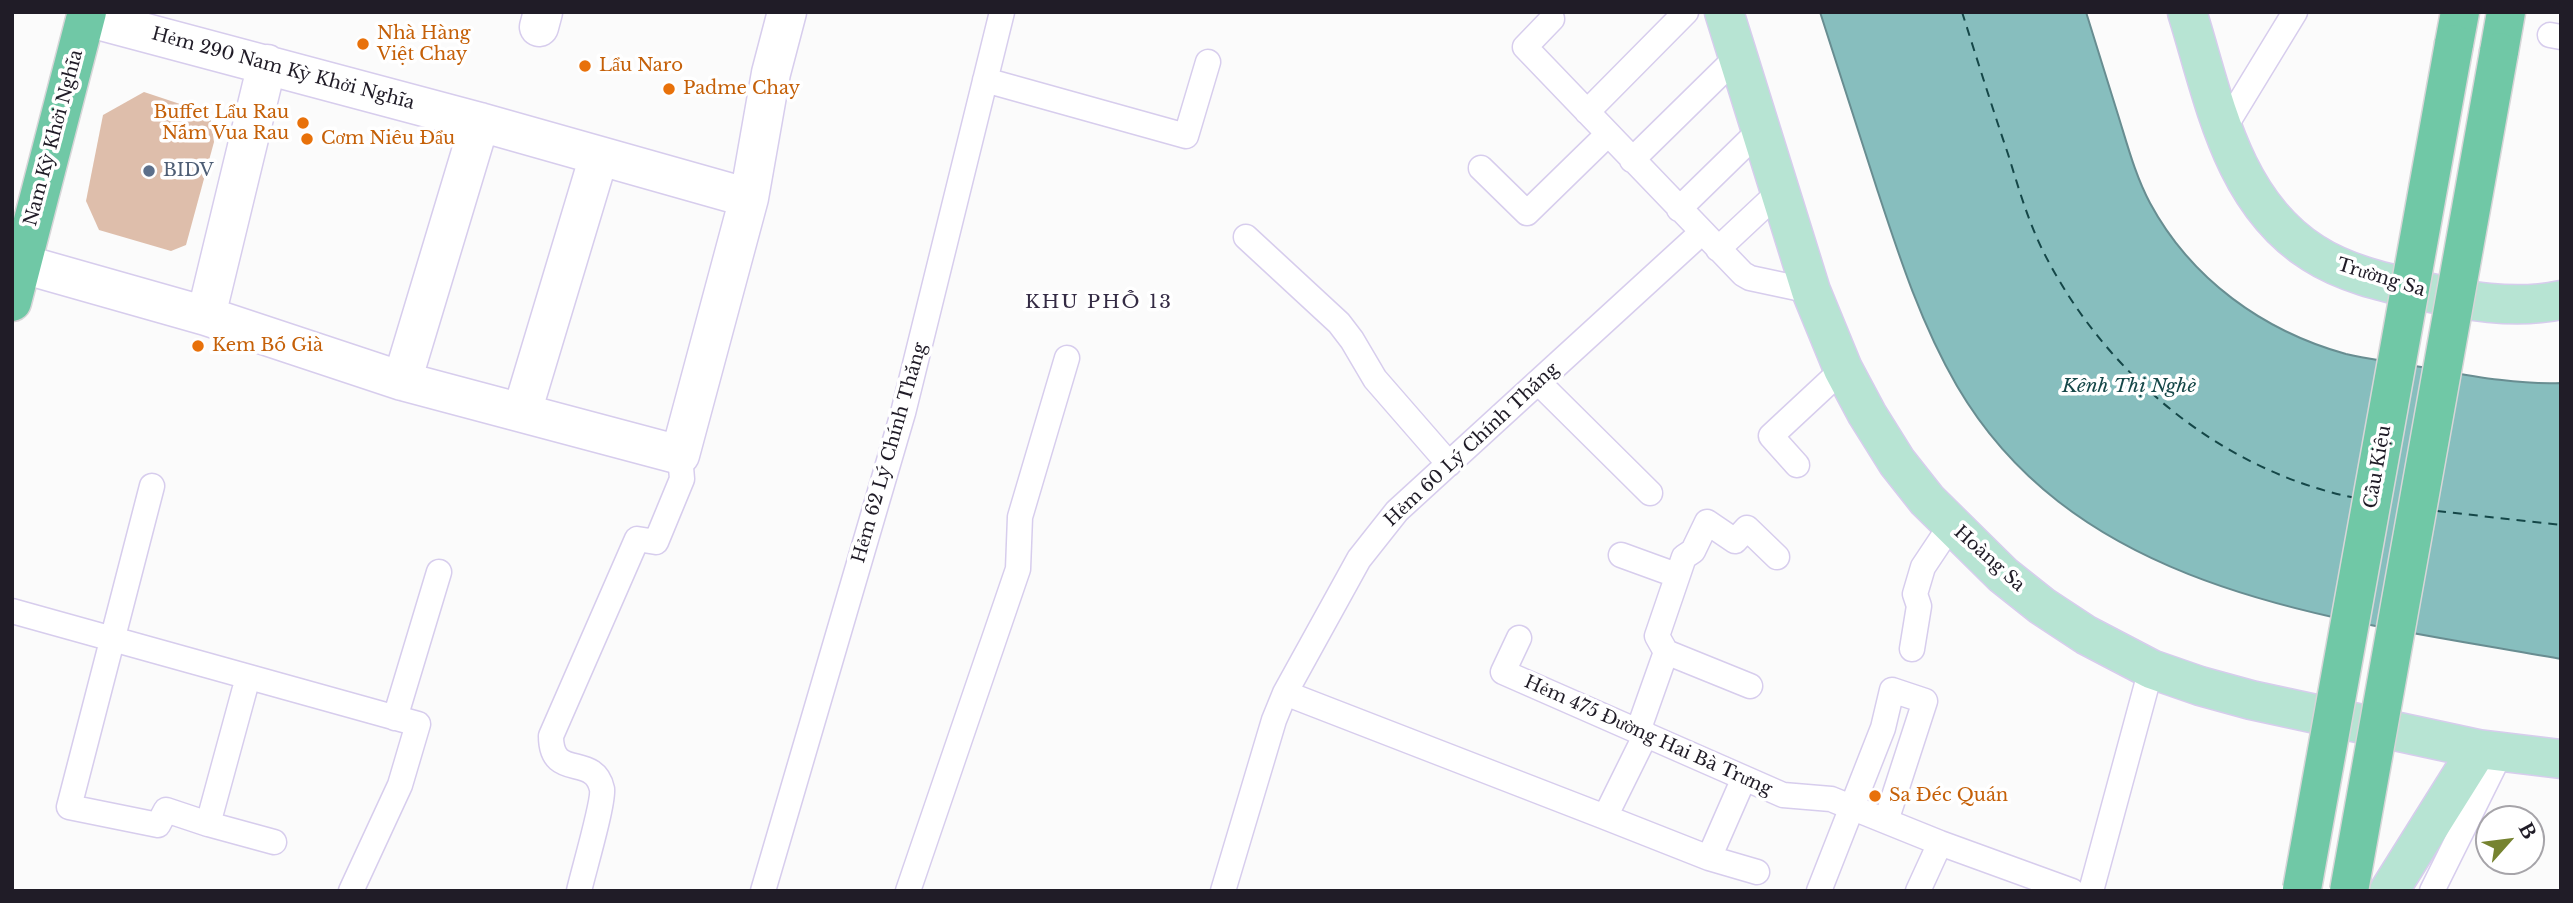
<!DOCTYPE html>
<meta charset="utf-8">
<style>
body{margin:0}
#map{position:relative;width:2573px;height:903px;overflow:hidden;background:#fbfbfb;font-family:"Libre Baskerville",serif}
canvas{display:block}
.frame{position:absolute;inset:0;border:14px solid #201c27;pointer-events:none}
.north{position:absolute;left:2475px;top:805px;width:70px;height:70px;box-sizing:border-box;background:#fff;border:2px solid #a6a4a9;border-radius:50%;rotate:62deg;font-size:19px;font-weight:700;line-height:28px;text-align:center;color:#201c27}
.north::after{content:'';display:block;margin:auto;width:24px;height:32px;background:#768330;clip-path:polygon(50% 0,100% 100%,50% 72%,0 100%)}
</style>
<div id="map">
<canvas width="2573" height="903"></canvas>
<div class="frame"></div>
<div class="north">B</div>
</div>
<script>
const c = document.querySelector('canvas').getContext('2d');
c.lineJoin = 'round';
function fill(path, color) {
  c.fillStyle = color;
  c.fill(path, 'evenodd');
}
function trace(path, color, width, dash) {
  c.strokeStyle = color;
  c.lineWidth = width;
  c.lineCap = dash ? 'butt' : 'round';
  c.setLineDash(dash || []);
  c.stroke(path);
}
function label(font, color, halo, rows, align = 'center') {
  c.font = font + ' "Libre Baskerville",serif';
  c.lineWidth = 7;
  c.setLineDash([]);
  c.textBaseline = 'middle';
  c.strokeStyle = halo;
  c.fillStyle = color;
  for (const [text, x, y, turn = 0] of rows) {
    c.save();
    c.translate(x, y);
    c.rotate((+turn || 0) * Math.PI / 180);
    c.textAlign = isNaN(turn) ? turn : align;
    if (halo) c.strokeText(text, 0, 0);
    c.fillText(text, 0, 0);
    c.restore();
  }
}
const water = new Path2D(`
 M1820,12H2086C2097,48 2108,83 2119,118C2128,147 2136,177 2150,203C2191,279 2263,331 2346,354C2366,359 2388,361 2409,365C2458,373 2510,385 2561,383V659C2343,619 2081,598 1957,386C1921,324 1899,256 1877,189C1858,130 1839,71 1820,12Z`);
fill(water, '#87bebe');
trace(water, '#688d91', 2);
trace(new Path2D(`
 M1962,12C1977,59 1992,107 2008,154C2018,186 2027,218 2042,249C2103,372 2219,470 2355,498
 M2437,511L2561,525`), '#154748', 2, [9, 7]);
fill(new Path2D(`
 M144,92L210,114L214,142L186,245L171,251L99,230L86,201L103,115Z`), '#debeab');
const lane = new Path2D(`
 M1552,19L1525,47L1743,274L1750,278L1811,291
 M2550,35L2561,37
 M985,80L1186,136L1208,62
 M1587,112L1686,12
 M2223,130L2295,12
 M1632,160L1738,56
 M1481,168L1527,213L1608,134
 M1679,209L1760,130
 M1246,237L1339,323L1352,340L1375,379L1449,464
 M1718,249L1780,191
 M1538,382L1650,493
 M1797,465L1771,436L1843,369
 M152,486L69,807L158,825L166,810L208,824L248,677
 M1621,555L1676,575
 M12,611L418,724L400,785L351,891
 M1519,638L1503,672L1783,795L1831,799L1940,843L2072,891
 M1912,649L1919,606L1915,594L1923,567L1951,525
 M1666,652L1750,686
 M1285,693L1605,817L1646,734
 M395,718L439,572
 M1638,731L1666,652L1657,636L1684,557L1693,551L1707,522L1735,541L1747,528L1777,557
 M1605,817L1709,858L1757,872
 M208,824L274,842
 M1709,858L1744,778
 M579,891C583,873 604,802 602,789C594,752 551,782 551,736L637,539L656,542L682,479L680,455
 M763,891L903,413L1002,12
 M908,891L1018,569L1020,517L1067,358
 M1223,891L1274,720L1285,693L1359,559L1397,511L1701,233
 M1819,891L1883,728L1892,690L1925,701L1886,821
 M1918,891L1940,843
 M2091,891L2151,669
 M2432,891L2501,752`);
const street = new Path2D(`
 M86,17L480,122L749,198
 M539,27L543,12
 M480,122L402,381L680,455L749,198L771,73L787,12
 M12,261L206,316L402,381
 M206,316L267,64
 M522,412L599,156`);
const secondary = new Path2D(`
 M1724,12L1811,291L1843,369L1867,414L1897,462L1927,500L2003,575L2042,606L2086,635L2151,669L2200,686L2251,700L2478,749L2561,759
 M2187,12C2214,98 2231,201 2313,253C2344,273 2382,282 2418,290C2464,301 2514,310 2561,300
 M2389,891L2478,749`);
const primary = new Path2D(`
 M2454,44L2460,12
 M2499,52L2506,12
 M12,302L87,12`);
trace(lane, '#d7cded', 27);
trace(street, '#d7cded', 41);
trace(secondary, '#d7cded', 41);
trace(primary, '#d7d6d8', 41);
trace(lane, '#fff', 24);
trace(street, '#fff', 38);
trace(secondary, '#b7e4d3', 38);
trace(primary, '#70c8a6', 38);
const primaryBridge = new Path2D(`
 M2302,889L2454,44
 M2349,891L2499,52`);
trace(primaryBridge, '#d7d6d8', 41, []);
trace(primaryBridge, '#70c8a6', 38);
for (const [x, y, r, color] of [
 [363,44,7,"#e8710a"],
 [585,66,7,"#e8710a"],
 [669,89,7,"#e8710a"],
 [303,123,7,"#e8710a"],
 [307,139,7,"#e8710a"],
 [149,171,7,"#5c6f8a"],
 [198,346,7,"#e8710a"],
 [1875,796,7,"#e8710a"]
]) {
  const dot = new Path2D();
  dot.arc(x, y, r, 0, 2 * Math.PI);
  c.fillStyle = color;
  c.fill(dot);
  trace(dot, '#fff', 2.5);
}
label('18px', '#c56008', '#fff', [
 ["Nhà Hàng",377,34],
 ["Việt Chay",377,55],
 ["Lẩu Naro",599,66],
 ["Padme Chay",683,89],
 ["Buffet Lẩu Rau",289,113,"right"],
 ["Nấm Vua Rau",289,134,"right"],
 ["Cơm Niêu Đẩu",321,139],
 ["Kem Bố Già",212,346],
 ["Sa Đéc Quán",1889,796]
], 'left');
label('18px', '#201c27', '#fff', [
 ["Hẻm 290 Nam Kỳ Khởi Nghĩa",283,69,15],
 ["Nam Kỳ Khởi Nghĩa",54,138,-75],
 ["Trường Sa",2381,278,17],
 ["Hẻm 60 Lý Chính Thắng",1472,445,-43],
 ["Hẻm 62 Lý Chính Thắng",890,453,-74],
 ["Cầu Kiệu",2378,467,-80],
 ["Hoàng Sa",1989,559,42],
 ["Hẻm 475 Đường Hai Bà Trưng",1648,736,24]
]);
label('18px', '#4e5e75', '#fff', [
 ["BIDV",163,171]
], 'left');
c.letterSpacing = '2px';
label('19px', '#342b44', '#fff', [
 ["KHU PHỐ 13",1099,303]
]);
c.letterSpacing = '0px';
label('italic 19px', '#154748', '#fff', [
 ["Kênh Thị Nghè",2129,387]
]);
</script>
